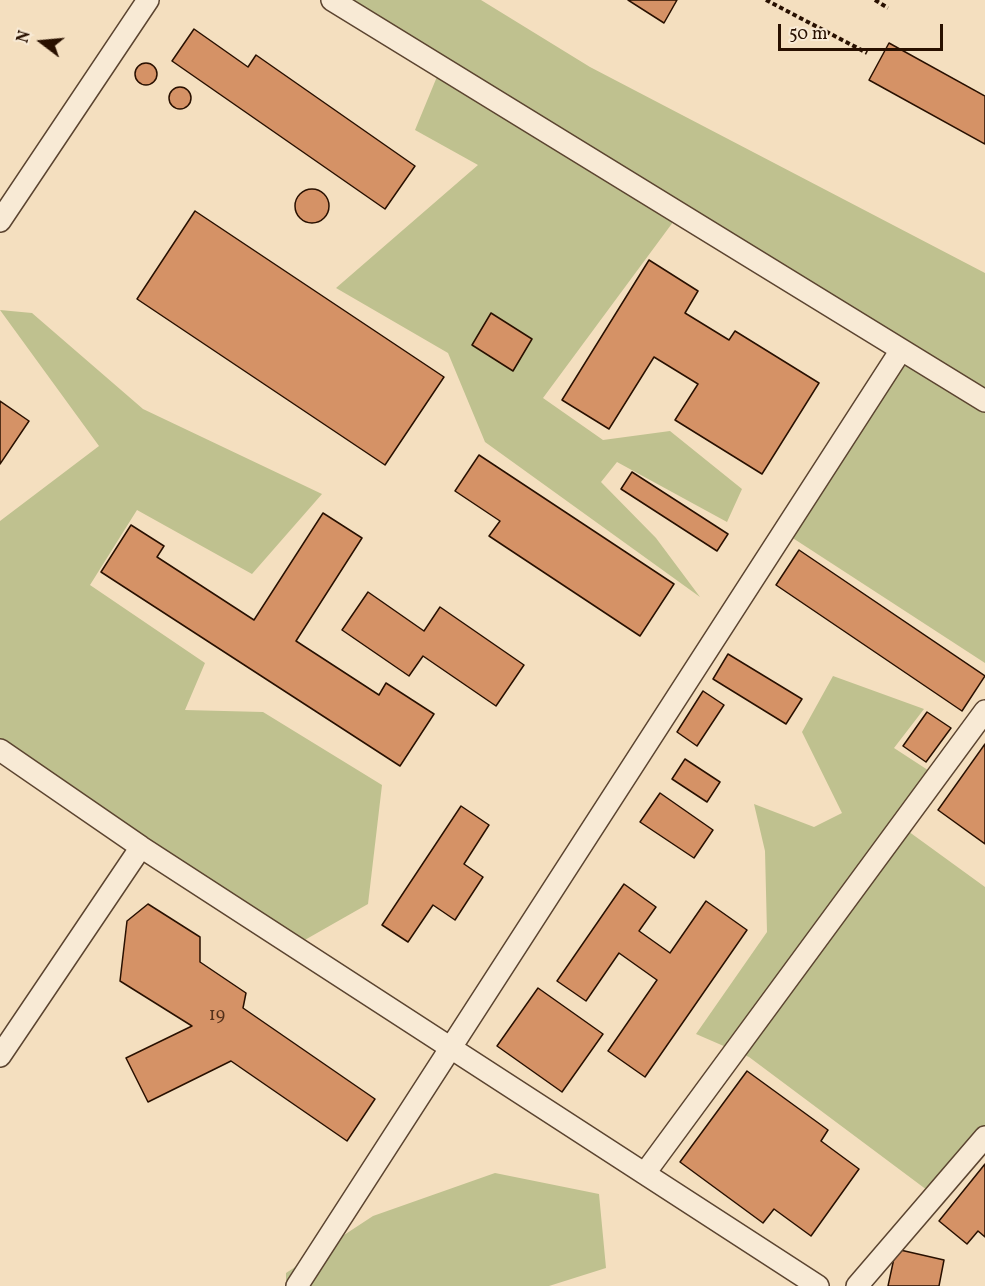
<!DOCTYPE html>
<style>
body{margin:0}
#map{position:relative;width:985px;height:1286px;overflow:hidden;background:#f4dfbf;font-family:Vollkorn,serif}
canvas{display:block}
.north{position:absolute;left:12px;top:12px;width:60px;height:60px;-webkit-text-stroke:4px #f8ead5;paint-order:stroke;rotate:286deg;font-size:16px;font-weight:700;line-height:24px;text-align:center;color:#281000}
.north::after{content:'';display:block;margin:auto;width:21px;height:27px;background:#281000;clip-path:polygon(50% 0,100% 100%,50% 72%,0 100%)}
.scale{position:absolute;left:778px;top:24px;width:165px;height:27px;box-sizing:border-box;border:3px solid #281000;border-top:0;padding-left:8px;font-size:18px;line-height:21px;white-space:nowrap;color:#281000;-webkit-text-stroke:4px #f8ead5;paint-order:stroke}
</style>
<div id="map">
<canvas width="985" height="1286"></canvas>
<div class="north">N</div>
<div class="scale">50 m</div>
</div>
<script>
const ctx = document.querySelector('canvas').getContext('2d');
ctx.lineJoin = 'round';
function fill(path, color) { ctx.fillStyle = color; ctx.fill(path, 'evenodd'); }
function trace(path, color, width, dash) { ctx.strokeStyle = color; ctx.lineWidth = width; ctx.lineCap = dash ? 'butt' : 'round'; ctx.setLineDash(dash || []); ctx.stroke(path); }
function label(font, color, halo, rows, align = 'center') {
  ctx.font = font + ' Vollkorn,serif'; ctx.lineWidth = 5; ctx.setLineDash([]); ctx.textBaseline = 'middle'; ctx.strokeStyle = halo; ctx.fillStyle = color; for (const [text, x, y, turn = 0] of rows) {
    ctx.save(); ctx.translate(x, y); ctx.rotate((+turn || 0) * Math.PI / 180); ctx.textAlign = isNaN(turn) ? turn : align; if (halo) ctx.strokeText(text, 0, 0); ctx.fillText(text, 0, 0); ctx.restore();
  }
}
fill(new Path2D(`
 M332,0h149l109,67 395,206v390l-200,-130 116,-183 -222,-136 -136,184 60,42 67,-9 72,58 -15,33 -110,-60 -16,20 55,56 44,59 -215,-155 -37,-89 -112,-65 142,-123 -63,-35 26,-63z
 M0,310l32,3 111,96 179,85 -70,80 -115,-64 -47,75 115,78 -20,47 78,2 119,73 -14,119 -65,37 -303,-191v-229l99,-75z
 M833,676l91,33 -30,39 43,28 -36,50 84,61v248l-50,61 -186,-139 -53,-23 71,-102 -2,-81 -11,-47 60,23 28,-14 -40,-81z
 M495,1173l104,21 7,74 -57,18h-263v-13l87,-57z`), '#bfc18f');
const building = new Path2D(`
 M628,0h49l-13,23z
 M194,29l54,38 8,-12 159,111 -30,43 -213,-148z
 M889,43l96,53v48l-116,-64z
 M135 74a11 11 0 1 1 22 0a11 11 0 1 1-22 0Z
 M169 98a11 11 0 1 1 22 0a11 11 0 1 1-22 0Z
 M295 206a17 17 0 1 1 34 0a17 17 0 1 1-34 0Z
 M195,211l249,166 -59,88 -248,-166z
 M649,260l49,31 -13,22 44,27 6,-9 84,52 -57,91 -87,-54 23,-36 -44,-27 -45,72 -47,-29z
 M491,313l41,26 -19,32 -41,-26z
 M0,401l29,20 -29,43z
 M479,455l195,129 -34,52 -151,-100 11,-15 -45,-30z
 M632,472l96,62 -11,17 -96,-62z
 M323,513l39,25 -66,103 83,54 7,-12 48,31 -34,52 -299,-194 30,-47 33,21 -7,11 97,63z
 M799,550l186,126 -23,35 -186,-126z
 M368,592l56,39 16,-24 84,58 -28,41 -73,-50 -14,20 -67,-46z
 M728,654l74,45 -16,25 -73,-45z
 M703,691l21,14 -27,41 -20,-14z
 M927,712l24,16 -25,34 -23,-16z
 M985,744v100l-47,-34z
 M685,759l35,23 -13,20 -35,-23z
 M660,793l53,37 -19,28 -54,-36z
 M461,806l28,19 -25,39 19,13 -28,43 -22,-15 -25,37 -26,-17z
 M624,884l32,23 -17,24 31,22 36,-52 41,29 -102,147 -37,-26 49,-71 -38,-27 -33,48 -29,-20z
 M148,904l52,33v25l46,31 -3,15 132,91 -28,42 -116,-80 -83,41 -22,-44 66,-32 -72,-45 7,-60z
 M538,988l65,46 -41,58 -65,-46z
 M747,1071l81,59 -7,11 38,28 -48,67 -37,-27 -11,14 -83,-61z
 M985,1164v73l-7,-6 -11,13 -28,-23z
 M896,1249l48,11 -5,26h-51z`);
fill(building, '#d59266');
trace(building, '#281000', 1.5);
const street = new Path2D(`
 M332,0l653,401
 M0,221l148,-221
 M0,750l141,97 677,439
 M0,1056l141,-209
 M645,1173l340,-462
 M297,1286l604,-936
 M857,1286l128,-149`);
trace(street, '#5b4430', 24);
trace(new Path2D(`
 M766,0l101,53
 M875,0l13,8`), '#281000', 4, [4.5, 3]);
trace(street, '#f8ead5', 21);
label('18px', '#53301a', null, [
 ["19",217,1017]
]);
</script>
